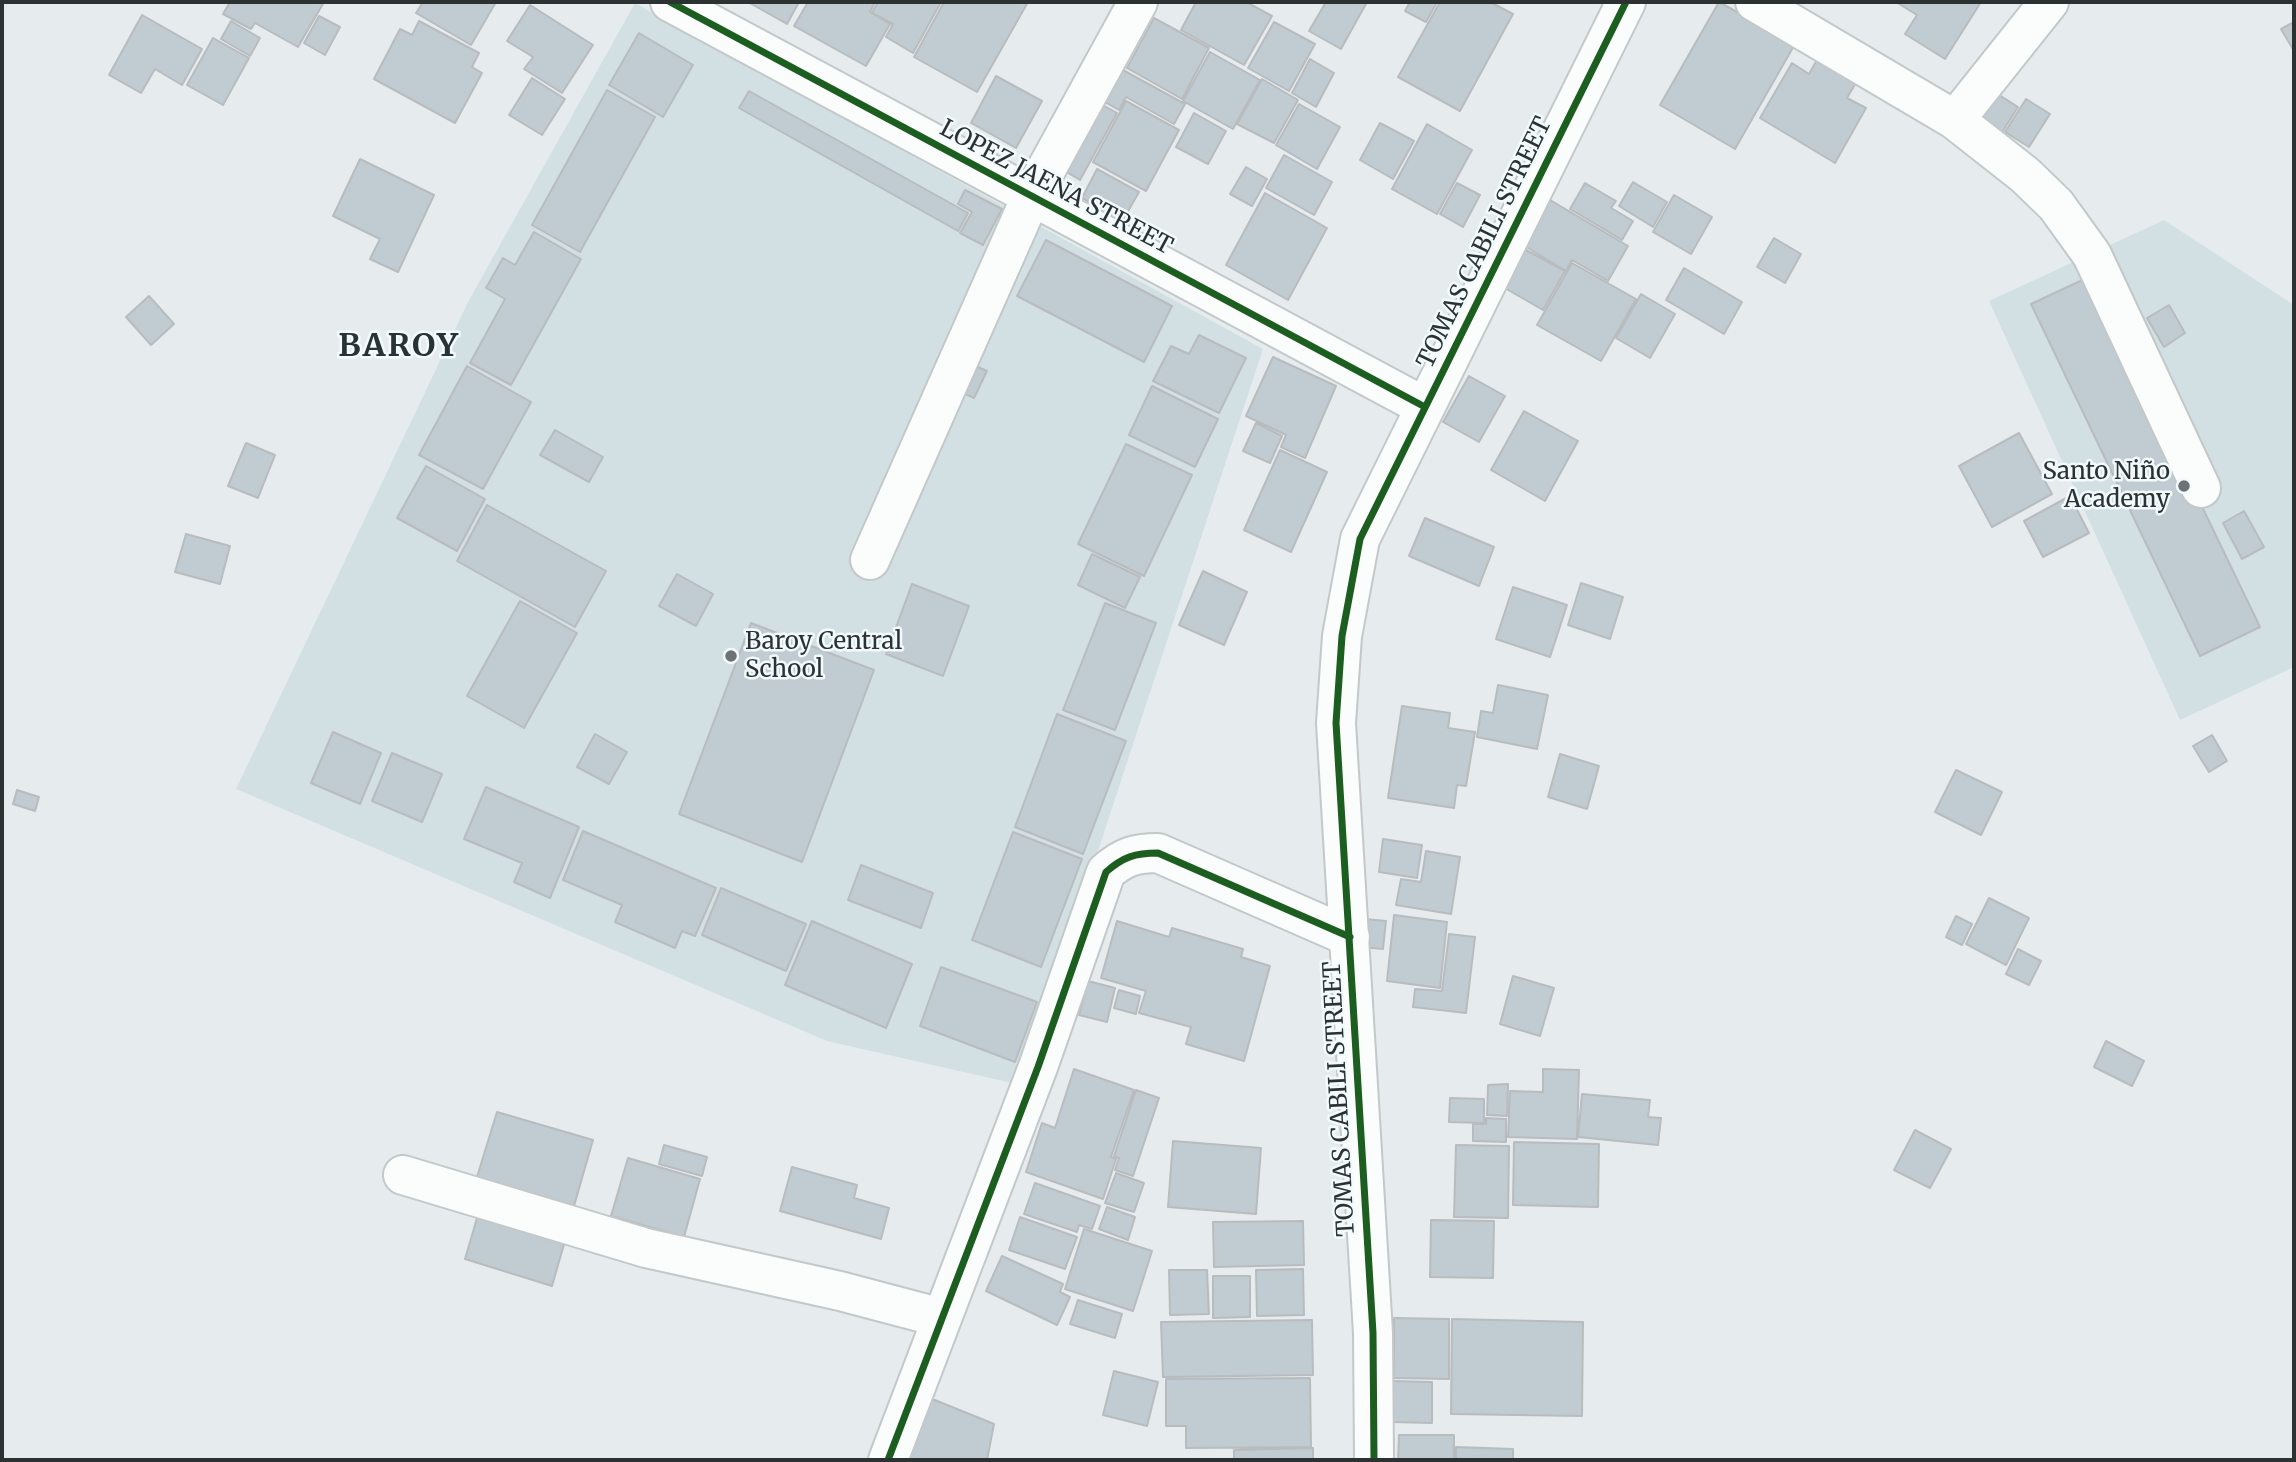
<!DOCTYPE html>
<meta charset="utf-8">
<style>
body{margin:0}
#map{position:relative;width:2296px;height:1462px;overflow:hidden;background:#e6ecee;font-family:Merriweather,serif}
canvas{display:block}
.frame{position:absolute;inset:0;border:4px solid #2c3132;pointer-events:none}
</style>
<div id="map">
<canvas width="2296" height="1462"></canvas>
<div class="frame"></div>
</div>
<script>
const ctx = document.querySelector('canvas').getContext('2d');
ctx.lineJoin = 'round';
function fill(path, color) { ctx.fillStyle = color; ctx.fill(path, 'evenodd'); }
function trace(path, color, width, dash) { ctx.strokeStyle = color; ctx.lineWidth = width; ctx.lineCap = dash ? 'butt' : 'round'; ctx.setLineDash(dash || []); ctx.stroke(path); }
function label(font, color, halo, rows, align = 'center') {
  ctx.font = font + ' Merriweather,serif'; ctx.lineWidth = 5; ctx.setLineDash([]); ctx.textBaseline = 'middle'; ctx.strokeStyle = halo; ctx.fillStyle = color; for (const [text, x, y, turn = 0] of rows) {
    ctx.save(); ctx.translate(x, y); ctx.rotate((+turn || 0) * Math.PI / 180); ctx.textAlign = isNaN(turn) ? turn : align; if (halo) ctx.strokeText(text, 0, 0); ctx.fillText(text, 0, 0); ctx.restore();
  }
}
fill(new Path2D(`
 M635,3l628,346 -242,736 -194,-44 -591,-252 232,-487z
 M2164,220l130,85v362l-114,53 -191,-419z`), '#d2e0e4');
const building = new Path2D(`
 M230,2h94l-26,45 -43,-24 -4,6 -28,-15z
 M423,2h73l-25,43 -55,-32z
 M748,2h51l-12,22z
 M808,2h67l-5,10 20,12 -24,42 -72,-40z
 M878,2h63l-28,51 -27,-16 7,-13 -21,-11z
 M944,2h84l-51,90 -63,-35z
 M1196,2h50l26,14 -28,49 -63,-35z
 M1326,2h41l-26,47 -32,-18z
 M1410,2h27l-11,20 -21,-11z
 M1440,2h50l23,12 -53,97 -62,-34z
 M1719,2l76,42 -60,105 -75,-44z
 M1896,2h85l-36,57 -40,-25 12,-19z
 M530,5l63,40 -31,48 -38,-24 9,-12 -26,-16z
 M142,15l60,34 -20,36 -27,-16 -14,24 -32,-18z
 M319,16l21,11 -15,28 -21,-12z
 M1154,18l55,30 -27,51 -55,-31z
 M231,21l29,17 -10,18 -29,-17z
 M419,21l60,32 -7,14 10,6 -27,50 -81,-44 26,-50 12,6z
 M1274,22l41,22 -26,47 -41,-23z
 M2294,22v29l-13,-22z
 M639,33l54,32 -30,52 -54,-32z
 M213,38l36,20 -26,47 -36,-20z
 M1822,51l39,23 -14,24 19,10 -31,55 -75,-45 32,-55 17,11z
 M1210,52l50,28 -27,49 -50,-28z
 M1310,59l24,14 -18,34 -24,-14z
 M1121,69l64,35 -11,20 -48,-27 -7,13 -16,-9z
 M996,76l46,25 -26,47 -45,-25z
 M532,78l33,21 -23,36 -33,-20z
 M1262,79l36,21 -24,43 -37,-19z
 M1990,89l28,18 -19,30 -28,-18z
 M607,90l48,27 -75,135 -48,-27z
 M749,91l219,122 -10,18 -219,-123z
 M2026,99l24,15 -21,33 -24,-15z
 M1126,101l53,29 -33,61 -53,-29z
 M1099,103l18,10 -37,67 -17,-10z
 M1299,104l41,23 -23,42 -41,-24z
 M1194,113l32,18 -18,33 -32,-17z
 M1380,123l34,18 -21,38 -33,-19z
 M1427,124l45,26 -35,64 -45,-25z
 M1284,155l48,27 -18,33 -48,-27z
 M360,159l74,36 -36,77 -28,-13 10,-20 -47,-23z
 M1246,167l21,12 -15,27 -22,-12z
 M1097,169l42,23 -16,28 -41,-22z
 M1633,182l34,20 -14,25 -34,-21z
 M1457,183l23,12 -17,32 -23,-13z
 M1585,183l31,18 -5,7 22,13 -11,19 -52,-31z
 M965,190l37,19 -19,36 -23,-12 12,-21 -14,-8z
 M1265,193l62,35 -39,72 -62,-35z
 M1674,195l38,22 -21,37 -38,-22z
 M1550,200l78,46 -20,35 -36,-21 -6,11 -43,-26z
 M534,232l47,27 -70,126 -41,-22 35,-64 -19,-11 17,-30 12,7z
 M1774,238l27,16 -16,29 -28,-16z
 M1046,240l126,66 -28,56 -127,-66z
 M1524,249l41,22 -22,39 -40,-23z
 M1572,263l64,36 -35,62 -64,-36z
 M1684,268l58,34 -18,32 -58,-34z
 M2091,276l169,351 -60,29 -169,-352z
 M1641,294l34,20 -25,44 -34,-20z
 M149,296l25,28 -23,21 -25,-28z
 M2169,305l16,28 -21,14 -17,-29z
 M1199,335l47,23 -27,55 -66,-32 18,-35 18,8z
 M1273,357l63,29 -31,72 -24,-11 5,-12 -40,-19z
 M967,362l20,9 -13,27 -19,-9z
 M467,366l64,36 -48,87 -64,-34z
 M1469,376l36,20 -26,46 -36,-20z
 M1152,386l66,33 -23,48 -66,-32z
 M1524,411l54,30 -33,60 -54,-31z
 M1256,423l26,13 -12,27 -27,-12z
 M555,430l48,27 -14,25 -49,-27z
 M2019,433l33,61 -60,33 -33,-61z
 M246,443l29,12 -17,43 -30,-12z
 M1126,444l66,31 -48,101 -66,-32z
 M1280,450l47,22 -36,80 -47,-22z
 M426,466l59,33 -28,52 -60,-33z
 M2070,496l19,37 -46,24 -19,-36z
 M487,505l119,66 -31,56 -118,-66z
 M2244,511l20,36 -22,12 -19,-36z
 M1425,518l69,29 -15,39 -70,-30z
 M186,534l44,12 -10,38 -45,-12z
 M1092,554l48,23 -15,31 -47,-23z
 M1203,571l44,21 -23,53 -45,-20z
 M677,574l36,20 -17,32 -37,-20z
 M1581,583l42,14 -13,42 -42,-14z
 M912,584l57,22 -26,70 -57,-22z
 M1513,587l54,18 -17,52 -54,-18z
 M520,601l57,32 -53,95 -57,-32z
 M1105,603l51,20 -41,107 -52,-20z
 M751,623l123,47 -72,192 -123,-48z
 M1498,685l50,10 -11,54 -60,-12 4,-26 12,2z
 M1402,706l48,7 -2,15 27,4 -9,54 -9,-1 -3,23 -66,-10z
 M1057,714l69,27 -43,113 -68,-27z
 M333,732l48,21 -21,51 -49,-21z
 M595,734l32,18 -18,32 -32,-17z
 M2212,735l15,26 -18,11 -16,-26z
 M392,753l50,21 -20,48 -50,-21z
 M1560,754l39,12 -12,43 -39,-12z
 M1956,770l46,22 -21,43 -46,-23z
 M486,787l93,40 -29,71 -36,-16 8,-19 -58,-24z
 M17,790l22,7 -4,14 -22,-7z
 M583,831l133,57 -21,48 -13,-5 -7,17 -60,-26 7,-17 -59,-25z
 M1013,832l69,27 -41,108 -69,-27z
 M1383,839l39,6 -5,33 -38,-6z
 M1426,851l34,6 -9,57 -55,-9 5,-26 20,3z
 M861,865l72,28 -12,35 -73,-28z
 M721,888l85,36 -20,47 -84,-36z
 M1989,898l40,20 -23,47 -40,-21z
 M1394,915l53,7 -7,66 -53,-7z
 M1956,916l16,8 -10,21 -16,-8z
 M1365,919l21,2 -3,28 -22,-2z
 M812,921l100,43 -26,64 -101,-43z
 M1117,921l52,16 3,-9 71,21 -2,8 29,9 -26,95 -58,-17 5,-17 -52,-14 7,-22 -45,-13z
 M1449,934l26,3 -9,76 -53,-6 2,-18 27,2z
 M2018,949l23,12 -12,24 -23,-11z
 M941,967l96,35 -22,60 -95,-36z
 M1513,976l41,12 -14,48 -40,-12z
 M1088,981l27,7 -8,34 -28,-7z
 M1119,990l21,6 -4,18 -22,-6z
 M2106,1041l38,20 -12,25 -38,-19z
 M1074,1069l60,21 -23,67 5,2 -13,40 -77,-27 16,-49 13,5z
 M1543,1069l36,1 -2,69 -69,-2 2,-46 33,1z
 M1508,1084l-1,32 -20,-1 1,-30z
 M1136,1090l23,8 -26,78 -18,-6 4,-12 -5,-2z
 M1582,1094l68,6 -2,17 13,1 -3,27 -80,-8z
 M1450,1098l34,1v24l-35,-1z
 M497,1112l96,28 -19,66 -97,-29z
 M1486,1118l20,1v23l-33,-1v-17h13z
 M1915,1130l36,19 -21,39 -36,-18z
 M1173,1141l88,7 -5,66 -88,-7z
 M1514,1142l85,2 -1,63 -85,-2z
 M664,1145l43,12 -5,19 -43,-12z
 M1456,1145l53,1 -1,72 -54,-1z
 M628,1158l72,21 -16,58 -73,-21z
 M792,1167l65,18 -3,13 35,10 -8,31 -101,-28z
 M1116,1173l28,10 -10,29 -29,-9z
 M1035,1183l65,23 -8,23 -13,-4 -2,7 -53,-18z
 M1107,1207l28,10 -7,23 -29,-11z
 M480,1208l87,26 -15,52 -87,-27z
 M1020,1217l57,20 -12,32 -56,-19z
 M1431,1220l63,1 -1,57 -63,-1z
 M1303,1221l1,44 -90,2 -1,-45z
 M1084,1229l68,22 -19,60 -68,-22z
 M1002,1256l61,28 -3,8 10,5 -13,28 -71,-34z
 M1303,1269l1,46 -47,1 -1,-46z
 M1169,1270h38l2,44 -39,1z
 M1213,1276h37v41l-37,1z
 M1078,1300l44,14 -7,24 -45,-14z
 M1394,1318l55,1v60l-55,-1z
 M1452,1319l131,3 -1,94 -131,-2z
 M1312,1320l1,55 -150,2 -2,-55z
 M1114,1371l44,11 -11,44 -44,-11z
 M1310,1378l1,69 -125,1v-22h-20v-47z
 M1392,1381l40,1v41l-40,-1z
 M920,1394l74,30 -7,36h-86z
 M1399,1435h55v25h-56z
 M1456,1447l57,2v11h-57z
 M1313,1448v12h-79v-10z`);
fill(building, '#c1cbd2');
trace(building, '#b8bcbe', 2);
const minor = new Path2D(`
 M670,2l755,405
 M1755,2l200,118 70,55 31,30 36,50 109,233
 M1955,120l94,-118
 M870,560l161,-363 107,-195
 M403,1175l243,73 194,43 102,27
 M888,1460l150,-393 68,-195c17,-15 29,-19 52,-19l192,84
 M1374,1460l-1,-127 -37,-610 6,-87 18,-97 266,-537`);
trace(minor, '#c3c8c9', 42);
trace(minor, '#fbfcfc', 38);
trace(new Path2D(`
 M670,2l755,405
 M888,1460l150,-393 68,-195c17,-15 29,-19 52,-19l192,84
 M1374,1460l-1,-127 -37,-610 6,-87 18,-97 266,-537`), '#1b5e20', 7);
for (const [x, y, r, color] of [
 [2184,486,7,"#6d7274"],
 [731,656,7,"#6d7274"]
]) { const dot = new Path2D(); dot.arc(x, y, r, 0, 2 * Math.PI); ctx.fillStyle = color; ctx.fill(dot); trace(dot, '#f1fbfe', 2.5); }
label('24px', '#2c3132', '#f1fbfe', [
 ["LOPEZ JAENA STREET",1056,188,28],
 ["TOMAS CABILI STREET",1485,243,-64],
 ["TOMAS CABILI STREET",1340,1099,-93]
]);
label('24px', '#2c3132', '#f1fbfe', [
 ["Santo Niño",2170,472],
 ["Academy",2170,500],
 ["Baroy Central",745,642,"left"],
 ["School",745,670,"left"]
], 'right');
ctx.letterSpacing = '2px';
label('bold 32px', '#293336', '#f1fbfe', [
 ["BAROY",399,347]
]);
ctx.letterSpacing = '0px';
</script>
